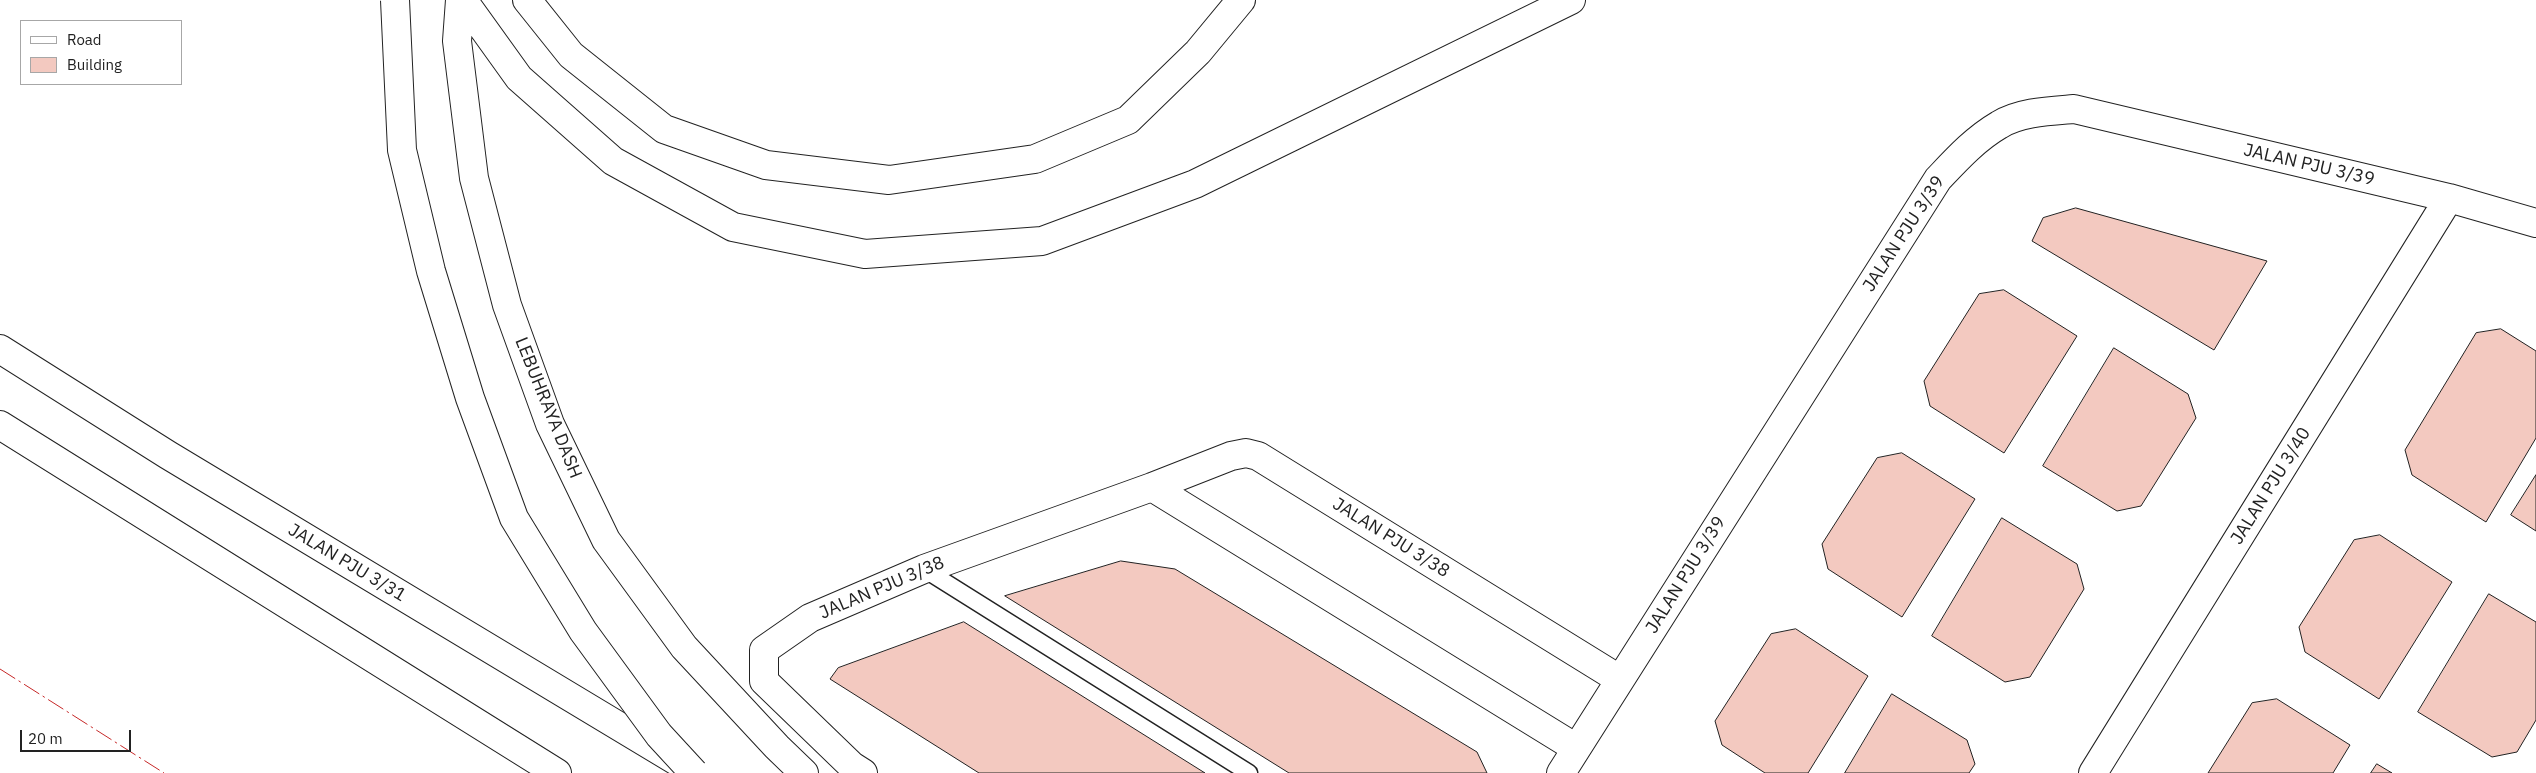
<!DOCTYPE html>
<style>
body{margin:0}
#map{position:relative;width:2536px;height:773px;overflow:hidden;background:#fff;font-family:"IBM Plex Sans",sans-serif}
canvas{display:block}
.legend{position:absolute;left:20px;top:20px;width:162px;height:65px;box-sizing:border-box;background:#fff;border:1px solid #a7a7a7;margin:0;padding:6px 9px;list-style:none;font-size:15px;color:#222}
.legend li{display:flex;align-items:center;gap:10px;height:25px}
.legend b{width:25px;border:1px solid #a7a7a7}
.scale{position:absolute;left:20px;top:730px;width:111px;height:22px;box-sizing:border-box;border:2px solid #222;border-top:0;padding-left:6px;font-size:15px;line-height:18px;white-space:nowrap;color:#222;-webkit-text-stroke:4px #fff;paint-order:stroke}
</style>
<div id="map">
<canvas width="2536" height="773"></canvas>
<ul class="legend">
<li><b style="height:6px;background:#fff"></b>Road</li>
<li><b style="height:14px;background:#f3c9c0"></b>Building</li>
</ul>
<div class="scale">20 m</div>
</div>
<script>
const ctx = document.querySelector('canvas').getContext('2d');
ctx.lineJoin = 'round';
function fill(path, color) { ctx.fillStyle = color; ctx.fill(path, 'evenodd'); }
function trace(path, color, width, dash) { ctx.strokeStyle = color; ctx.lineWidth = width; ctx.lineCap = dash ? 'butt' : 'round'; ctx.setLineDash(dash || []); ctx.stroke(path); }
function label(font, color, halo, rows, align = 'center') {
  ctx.font = font + ' "IBM Plex Sans",sans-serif'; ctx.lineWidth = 4; ctx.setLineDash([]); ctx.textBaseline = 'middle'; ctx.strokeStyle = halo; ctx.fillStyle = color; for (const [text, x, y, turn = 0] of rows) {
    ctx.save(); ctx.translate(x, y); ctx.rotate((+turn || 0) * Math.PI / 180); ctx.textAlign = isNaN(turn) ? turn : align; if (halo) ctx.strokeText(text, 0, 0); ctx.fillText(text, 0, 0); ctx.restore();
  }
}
const building = new Path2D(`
 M2076,208l191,53 -53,89 -182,-109 11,-23z
 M2004,290l73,46 -73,117 -74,-47 -6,-25 55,-87z
 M2501,329l35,22v87l-50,84 -74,-47 -7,-25 71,-117z
 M2114,348l74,46 8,24 -55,88 -24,5 -74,-45z
 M1902,453l73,46 -73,118 -74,-48 -6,-25 55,-86z
 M2536,475v56l-25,-16z
 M2002,518l75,46 7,25 -54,88 -25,5 -73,-46z
 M2380,535l72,47 -73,117 -74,-47 -6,-25 55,-87z
 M1121,561l54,8 302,183 10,21h-198l-284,-177z
 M2489,594l47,28v98l-19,32 -25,5 -74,-45z
 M964,622l241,151h-226l-149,-94 8,-11z
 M1796,629l72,47 -60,97h-43l-43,-28 -7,-24 56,-87z
 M1892,694l75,46 8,24 -6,9h-124z
 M2277,699l73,46 -17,28h-125l44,-70z
 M2377,764l15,9h-21z`);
fill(building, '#f3c9c0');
trace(building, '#222', 1);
const lane = new Path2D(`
 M924,569l325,204`);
const street = new Path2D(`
 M1152,487l424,261
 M863,773l-11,-7 -88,-85v-31l46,-32 114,-49 228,-82 79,-31 15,-3 12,3 361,223
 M1561,773l377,-594c18,-19 37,-40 61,-54 21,-13 51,-14 75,-16l375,89 87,25
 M2093,773l356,-575`);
const secondary = new Path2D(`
 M0,349l168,106 512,308
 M0,425l557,348`);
const highway = new Path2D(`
 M460,0l-3,41 17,137 33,127 43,119 56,116 78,107 93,100 27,26
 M463,0l56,78 94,83 120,66 132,27 177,-13 153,-57 376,-184
 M527,0l44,55 93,74 102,36 123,15 146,-21 93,-39 70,-68 43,-52`);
trace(lane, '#222', 19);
trace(street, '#222', 30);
trace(secondary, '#222', 30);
trace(highway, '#222', 30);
trace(lane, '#fff', 16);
trace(street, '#fff', 28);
trace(secondary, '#fff', 28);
trace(highway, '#fff', 28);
const highwayBridge = new Path2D(`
 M395,0l7,150 29,121 39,127 44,120 69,113 76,104 35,38`);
trace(highwayBridge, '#222', 30, []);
trace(highwayBridge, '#fff', 28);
trace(new Path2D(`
 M0,669l164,104`), '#c62828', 1, [18, 4, 2.5, 4]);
label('18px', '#222', '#fff', [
 ["JALAN PJU 3/39",2309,165,13],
 ["JALAN PJU 3/39",1904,234,-57],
 ["LEBUHRAYA DASH",548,408,68],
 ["JALAN PJU 3/40",2271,486,-58],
 ["JALAN PJU 3/38",1391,538,32],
 ["JALAN PJU 3/31",347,563,31],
 ["JALAN PJU 3/39",1686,575,-58],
 ["JALAN PJU 3/38",882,588,-23]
]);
</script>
